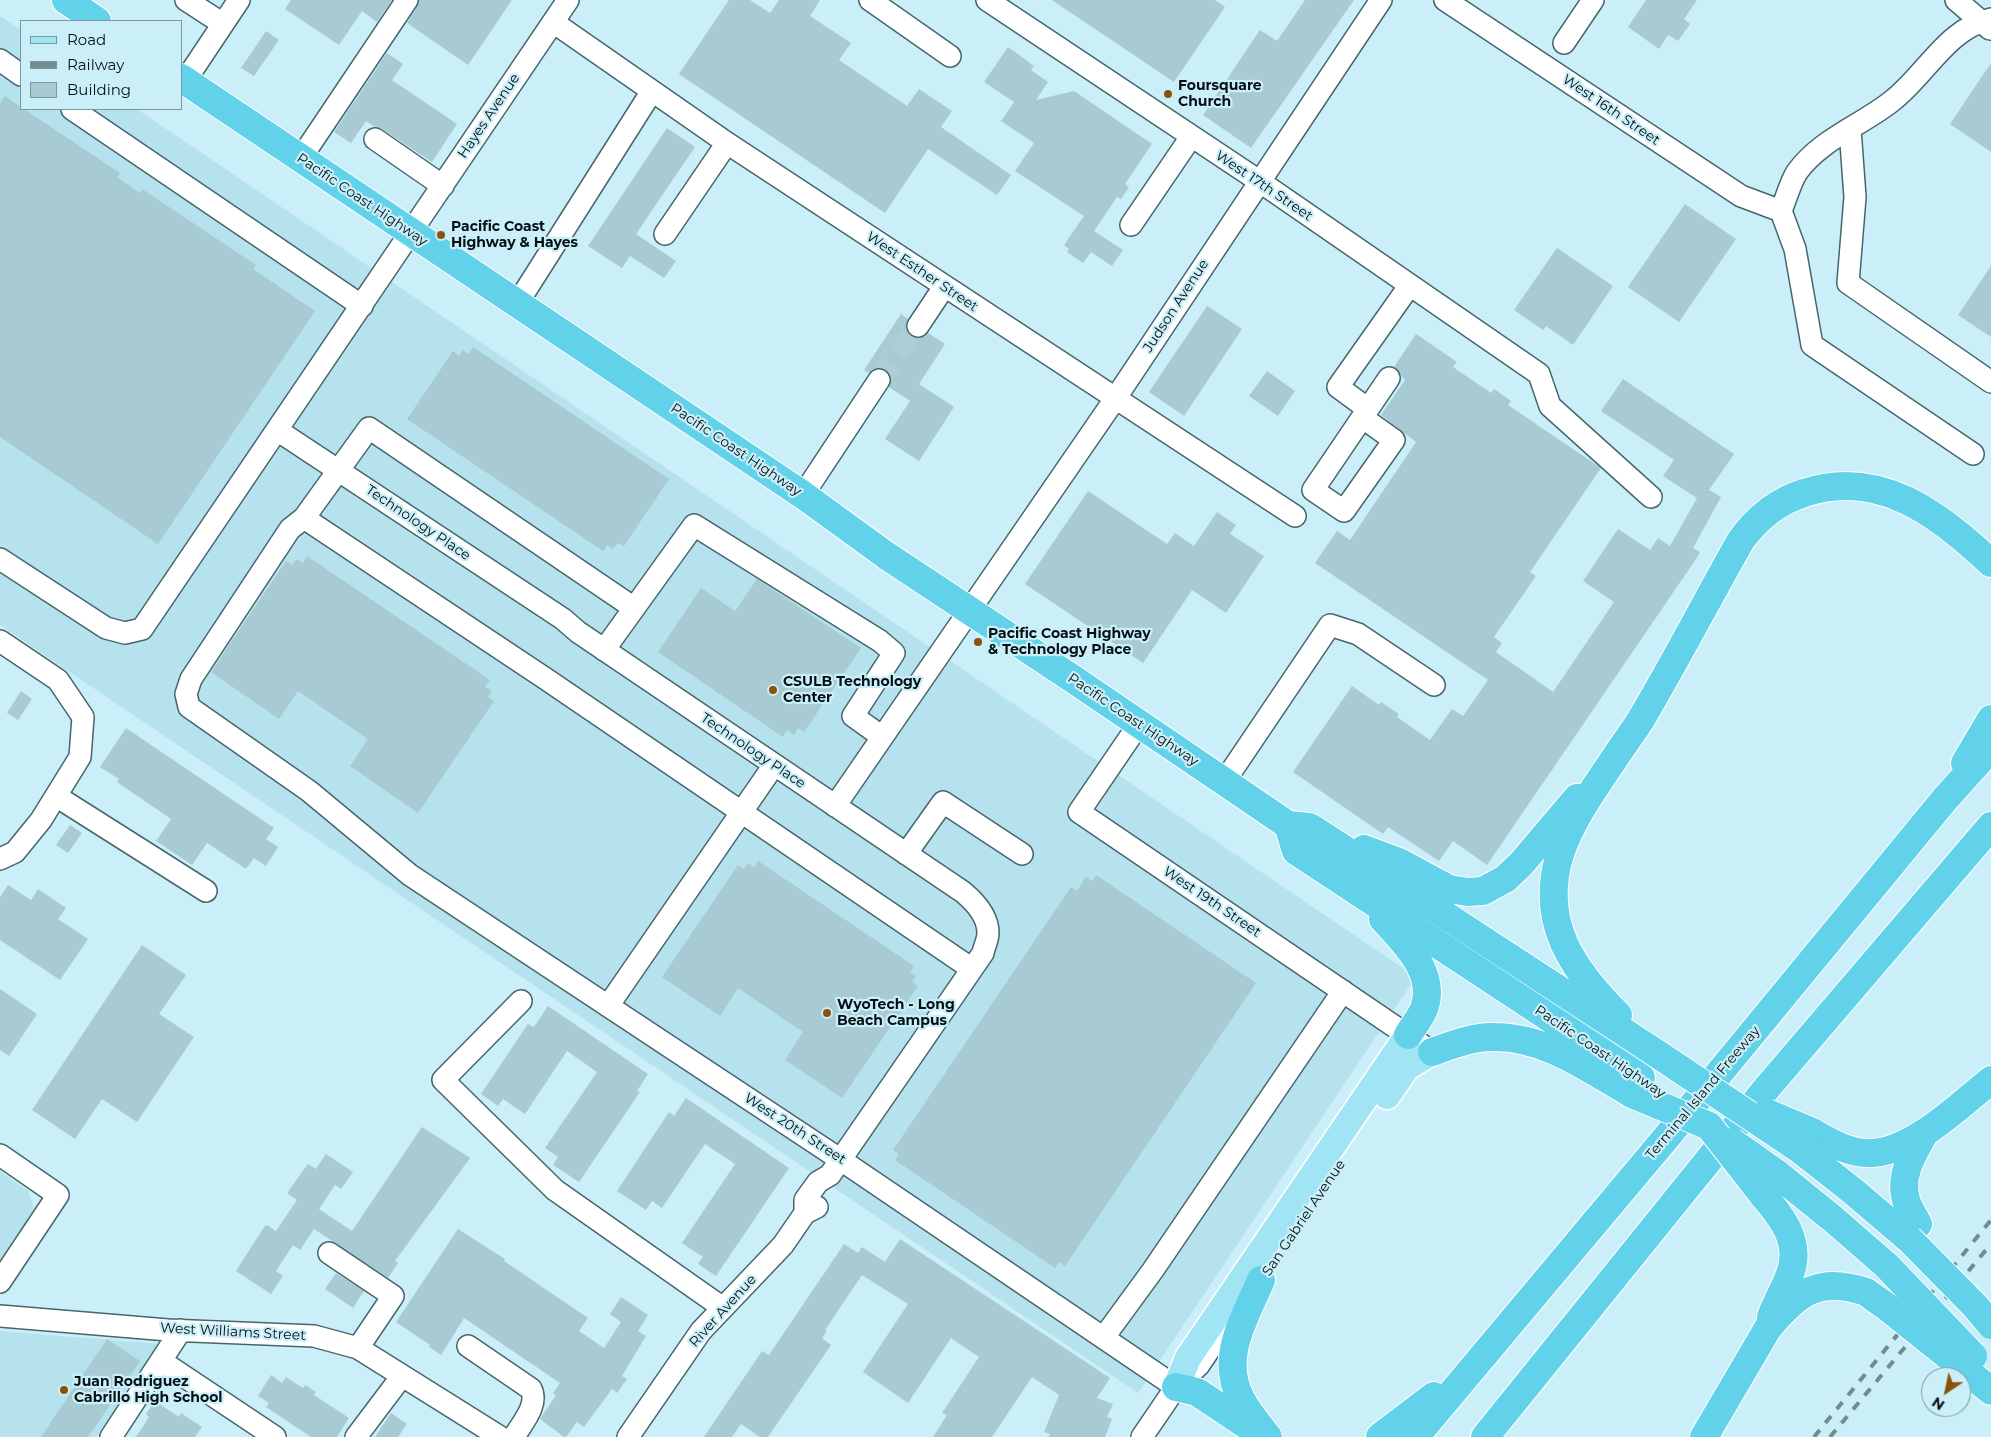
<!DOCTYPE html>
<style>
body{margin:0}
#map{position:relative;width:1991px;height:1437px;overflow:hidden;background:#cbeff8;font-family:Montserrat,sans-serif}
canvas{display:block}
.legend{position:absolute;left:20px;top:20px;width:162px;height:90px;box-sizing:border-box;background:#cbeff8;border:1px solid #7b969c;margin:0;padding:6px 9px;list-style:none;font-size:15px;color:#041013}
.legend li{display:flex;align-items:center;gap:10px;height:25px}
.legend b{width:25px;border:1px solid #7b969c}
.north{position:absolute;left:1921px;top:1367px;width:50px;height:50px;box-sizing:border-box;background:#cbeff8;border:1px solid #7b969c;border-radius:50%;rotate:214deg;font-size:14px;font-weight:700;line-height:20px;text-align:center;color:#041013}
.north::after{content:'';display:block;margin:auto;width:18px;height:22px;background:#8b5309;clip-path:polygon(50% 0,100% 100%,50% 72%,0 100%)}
</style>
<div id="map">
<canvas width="1991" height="1437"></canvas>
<ul class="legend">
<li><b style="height:6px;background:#a1e4f3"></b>Road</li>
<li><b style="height:6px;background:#718b91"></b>Railway</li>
<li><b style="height:14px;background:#a7cad3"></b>Building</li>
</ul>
<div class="north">N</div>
</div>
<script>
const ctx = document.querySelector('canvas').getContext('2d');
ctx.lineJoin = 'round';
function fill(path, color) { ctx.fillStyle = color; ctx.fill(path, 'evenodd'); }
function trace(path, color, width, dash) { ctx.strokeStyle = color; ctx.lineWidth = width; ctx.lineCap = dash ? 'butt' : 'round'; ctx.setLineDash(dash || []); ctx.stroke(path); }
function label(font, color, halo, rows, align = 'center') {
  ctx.font = font + ' Montserrat,sans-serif'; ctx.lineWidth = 4.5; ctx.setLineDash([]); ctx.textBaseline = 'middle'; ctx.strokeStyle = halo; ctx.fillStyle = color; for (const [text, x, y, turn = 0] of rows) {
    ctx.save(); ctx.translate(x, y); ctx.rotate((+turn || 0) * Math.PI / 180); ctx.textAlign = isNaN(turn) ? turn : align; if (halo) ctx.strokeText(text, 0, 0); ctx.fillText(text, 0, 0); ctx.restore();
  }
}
fill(new Path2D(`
 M0,16l21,14v79h116l1279,868 -278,416 -1138,-768z
 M0,1171l28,20 7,21 -35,50z
 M0,1331l161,13 -65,93h-96z`), '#b5e2ed');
fill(new Path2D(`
 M291,0h101l-15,22 -15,-11 -23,34 -54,-36z
 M419,0h93l-44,65 -61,-42 10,-16z
 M729,0h21l20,13 9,-13h41l-10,16 41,27 -12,17 68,46 12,-17 33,22 -11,16 70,48 -14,20 -69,-46 -43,64 -206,-139z
 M1052,0h163l10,7 -51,75z
 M1305,0h49l-103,148 -48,-33 57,-85 17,11z
 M1646,0h51l-13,19 6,5 -12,17 -10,-6 -9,14 -31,-22z
 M266,31l13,9 -25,36 -13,-8z
 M1008,47l26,19 -3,4 17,12 -12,18 38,-9 78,53 -27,40 4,3 -8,12 -4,-2 -23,34 29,19 -11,16 -21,-14 -8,11 -16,-11 2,-3 -5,-4 20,-29 -69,-45 19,-28 -33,-22 13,-19 -30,-20z
 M387,53l16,11 -11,16 65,44 -25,38 -50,-33 -7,-2 -9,-6 -15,22 -17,-11z
 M1991,63v89l-41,-28z
 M5,96l16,11v2h3l96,64 -3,4 23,16 2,-4 114,76 -3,4 62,42 -157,233 -158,-107v-334z
 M667,128l28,19 -59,87 40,27 -12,17 -34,-22 -8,12 -34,-22z
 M1685,204l51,35 -57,83 -51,-35z
 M1557,248l56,38 -40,59 -27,-19 -3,4 -29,-20z
 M1991,266v71l-33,-22z
 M1207,306l35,23 -58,87 -35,-24z
 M901,314l7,5 -2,7 1,6 4,4 7,2 6,-1 4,-4 17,11 -26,40 35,23 -35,54 -34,-22 25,-38 -21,-14 2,-7 -1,-6 -4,-4 -7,-2 -6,1 -4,4 -5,-3z
 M1416,334l41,28 -4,5 38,26 3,-4 17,12 -3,4 93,63 -71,104 6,4 -42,61 8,6 -6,9 57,40 61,-90 -31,-21 35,-52 32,21 8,-12 12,8 27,-48 -34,-22 11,-16 -73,-49 22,-32 111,75 -25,36 12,7 -28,51 7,4 -4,7 -209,306 -34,-24 -14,20 -51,-34 -5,7 -90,-62 59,-86 27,19 2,-3 18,12 -2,3 33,23 22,-31 11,7 25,-36 -173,-117 22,-32 13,9 66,-98 -35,-27 24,-35 -11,-13z
 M473,347l196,132 -45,67 -6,-3 -5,6 -6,-4 -4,6 -196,-132 46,-68 6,5 4,-6 6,4z
 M1267,371l28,20 -17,25 -29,-20z
 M1088,491l79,53 8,-11 19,13 23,-34 19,13 -6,9 34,22 -38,57 -34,-23 -49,73 -118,-79z
 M307,556l183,124 -5,7 7,4 -4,6 6,4 -76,112 -68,-47 18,-27 -70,-48 -19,28 -68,-47 75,-111 6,4 5,-6 6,4z
 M757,579l104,69 -57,84 -6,-4 -4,7 -7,-5 -4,7 -125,-85 43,-64 34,23z
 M21,691l11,8 -14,21 -11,-7z
 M126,728l148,100 -8,11 12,8 -12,19 -12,-8 -8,11 -39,-26 -15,22 -36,-24 15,-22 -54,-37 2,-3 -19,-12z
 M70,825l12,8 -14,20 -12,-8z
 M758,861l156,105 -4,6 6,4 -4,6 6,4 -76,112 -57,-38 18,-28 -65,-44 -18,28 -58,-39 76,-112 6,4 4,-6 6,5z
 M1096,875l160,108 -191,283 -6,-4 -4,6 -160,-108 4,-6 -6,-4 178,-263 6,4 9,-15 6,5z
 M8,885l23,15 7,-11 28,19 -8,11 30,20 -28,41 -60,-40v-43z
 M142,945l44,30 -27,39 35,23 -57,85 -35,-23 -27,40 -43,-29z
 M0,989l37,25 -28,42 -9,-6z
 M548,1006l100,68 -11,17 3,1 -61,90 -26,-17 5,-8 -13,-9 52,-76 -30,-21 -42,63 -22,-15 -5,7 -17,-12 47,-70 6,3z
 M686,1098l103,70 -73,108 -18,-12 5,-7 -21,-14 53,-79 -30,-20 -43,64 -10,-7 -6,9 -29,-19 52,-79 5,4z
 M422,1127l48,31 -75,103 3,2 -10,15 -74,-49 -14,21 -7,-5 -17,26 7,5 -12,18 -35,-23 28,-44 3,-2 9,6 21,-31 -9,-6 1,-4 19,-26 8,5 10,-15 27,18 -12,17 -6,-4 -16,24 33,22z
 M458,1229l47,30 -1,2 84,57 -9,13 25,17 17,-26 -11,-8 11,-17 27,18 -10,16 8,5 -24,40 5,3 -10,14 -5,-4 -28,38 -7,-5 -11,15h-2l-24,-18 16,-24 -3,-2 7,-10 -96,-65 -23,37 -12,-8 1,-2 -34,-23z
 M900,1239l210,139 -13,20 16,6 -6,13 5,2 -7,18h-57l2,-3 -6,-2 15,-37 -27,-18 -40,60h-59l14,-22 -5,-2 37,-56 -28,-19 -43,65 -45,-31 45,-68 -46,-29 -37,55 2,1 -5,7 9,7 -63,92h-8l-19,-13 -9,13h-28l58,-86 7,4 75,-111 14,9 4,-6 23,15z
 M336,1273l28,18 -11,17 -28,-19z
 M107,1339l33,22 -52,76h-47z
 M271,1375l11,8 4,-6 17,11 2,-3 11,7 -2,3 35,23 -12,19h-26l-45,-30 3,-4 -11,-7z
 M155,1401l24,16 2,-4 21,14 -7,10h-59l13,-20 -3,-3z
 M391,1413l16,11 -9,13h-23z`), '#a7cad3');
trace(new Path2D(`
 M879,380l39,-54`), '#adced6', 21, [21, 11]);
const minor = new Path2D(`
 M186,0l37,24
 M870,0l80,56
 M987,0l272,181 280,193 11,32 101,91
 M1445,0l296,196 40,15
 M1956,0l34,29
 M553,22l174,121 568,373
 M1564,43l29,-43
 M0,60l21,15
 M185,81l54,-81
 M72,109l290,197
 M1850,129l5,68 -7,86 143,99
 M375,139l68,47
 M301,158l106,-158
 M1131,225l60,-88
 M665,234l62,-91
 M517,304l135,-213
 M918,326l26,-39
 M1368,409l21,-31
 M1363,418l31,22 -50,71 -31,-21 55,-81 -30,-22 72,-102
 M277,430l286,189 15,13 385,260c12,10 25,24 25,41 0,7 -4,14 -5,20l-153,222 -12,7 -13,18v13
 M1973,454l-161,-109 -17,-96 -14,-38c5,-12 9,-28 16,-39 24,-33 65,-47 95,-71 34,-26 55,-73 99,-82
 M803,495l76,-115
 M304,518l242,161 426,290
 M0,559l106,69 19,5 17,-4 426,-629
 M634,608l-265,-180 -65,90 -14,11 -99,150 -5,15 3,13 120,84 101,84 431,285 335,227
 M0,641l58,39 25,37 -3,40 -39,63 -26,32 -15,7
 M604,650l90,-125 186,116 14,12 -41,63 28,20
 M1139,724l-60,88 353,240
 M1224,782l106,-157 28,9 76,51
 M56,796l150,95
 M835,806l280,-407 266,-399
 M906,854l37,-52 79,52
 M521,1001l-78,79 112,110 168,118
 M608,1006l166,-241
 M0,1155l58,40 -58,87
 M329,1253l64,43 -35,52
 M0,1316l168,14 146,6 44,12 142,89
 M1104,1337l49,-67 190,-279
 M468,1346l63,43c8,16 -9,34 -17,48
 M161,1361l114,76
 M111,1437l70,-107
 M356,1437l46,-61
 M628,1437l73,-106 82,-86 22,-32 12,-6
 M1142,1437l34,-50 23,-22 27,-40`);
const major = new Path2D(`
 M1387,1096l20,-29 25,-15
 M1176,1387l12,-29 220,-323`);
const highway = new Path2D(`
 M66,0l31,21
 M181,78l622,417 84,61 189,125 212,144 21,2 7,4 343,224
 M1965,763l26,-44
 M1288,825l8,26 345,227
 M1364,849l35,13 50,27 19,3 15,-1 22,-12 16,-15 56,-66
 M1383,919c22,24 54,54 41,90 -4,9 -11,18 -16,26
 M1618,1015c-46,-46 -79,-93 -58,-161 11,-33 33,-64 52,-92 9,-14 19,-27 28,-41 35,-59 67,-121 101,-181 17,-23 37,-39 63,-47 75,-25 135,21 187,70
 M1432,1052c20,-7 42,-16 63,-15 51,0 94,32 137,57
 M1812,1132c16,9 34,20 54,21 42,3 93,-47 125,-73
 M1798,1148l56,44 55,47
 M1776,1173l57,46 54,47
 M1762,1194c20,23 40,48 28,80 -5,15 -14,28 -19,43
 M1918,1224c-4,-8 -10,-16 -12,-24 -7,-25 7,-46 18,-66
 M1261,1280c-16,38 -42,77 -20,119 7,14 18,26 27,38
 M1962,1367l29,24
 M1176,1387l21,5 60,40
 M1380,1437l54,-41
 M1415,1437l250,-298 280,-340 46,-51
 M1485,1437l281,-348 225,-263
 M1704,1437l64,-109c30,-36 51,-52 98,-36`);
trace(minor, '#46666e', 24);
trace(major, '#fff', 29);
trace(highway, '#fff', 30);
trace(minor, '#fff', 21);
trace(major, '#a1e4f3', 26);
trace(highway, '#62d2eb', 28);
trace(new Path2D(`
 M1814,1437l177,-217
 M1830,1437l161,-193`), '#718b91', 4, [9, 9]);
const highwayBridge = new Path2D(`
 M1659,1055l139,93
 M1632,1094l77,32 53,68
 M1767,1113l45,19
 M1732,1142l44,31
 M1909,1239l67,68 15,18
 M1887,1266l86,90
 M1866,1292l21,15 75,60`);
trace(highwayBridge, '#fff', 30, []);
trace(highwayBridge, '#62d2eb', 28);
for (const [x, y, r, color] of [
 [1168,94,5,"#8b5309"],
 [441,235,5,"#8b5309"],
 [978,642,5,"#8b5309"],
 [773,690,5,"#8b5309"],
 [827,1013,5,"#8b5309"],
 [64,1390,5,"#8b5309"]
]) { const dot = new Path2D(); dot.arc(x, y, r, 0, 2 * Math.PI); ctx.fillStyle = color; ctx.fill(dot); trace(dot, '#cbeff8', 2); }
label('bold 14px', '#041013', '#cbeff8', [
 ["Foursquare",1178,86],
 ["Church",1178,102],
 ["Pacific Coast",451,227],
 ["Highway & Hayes",451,243],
 ["Pacific Coast Highway",988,634],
 ["& Technology Place",988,650],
 ["CSULB Technology",783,682],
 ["Center",783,698],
 ["WyoTech - Long",837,1005],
 ["Beach Campus",837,1021],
 ["Juan Rodriguez",74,1382],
 ["Cabrillo High School",74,1398]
], 'left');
label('14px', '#041013', '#cbeff8', [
 ["West 16th Street",1611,110,34],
 ["Hayes Avenue",489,116,-56],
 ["West 17th Street",1264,186,34],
 ["Pacific Coast Highway",362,200,34],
 ["West Esther Street",922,272,34],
 ["Judson Avenue",1176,306,-57],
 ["Pacific Coast Highway",736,450,34],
 ["Technology Place",418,523,34],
 ["Pacific Coast Highway",1133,720,34],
 ["Technology Place",753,751,34],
 ["West 19th Street",1212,902,34],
 ["Pacific Coast Highway",1600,1052,34],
 ["Terminal Island Freeway",1703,1093,-50],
 ["West 20th Street",795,1129,33],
 ["San Gabriel Avenue",1304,1218,-56],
 ["River Avenue",723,1311,-48],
 ["West Williams Street",233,1332,3]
]);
</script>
